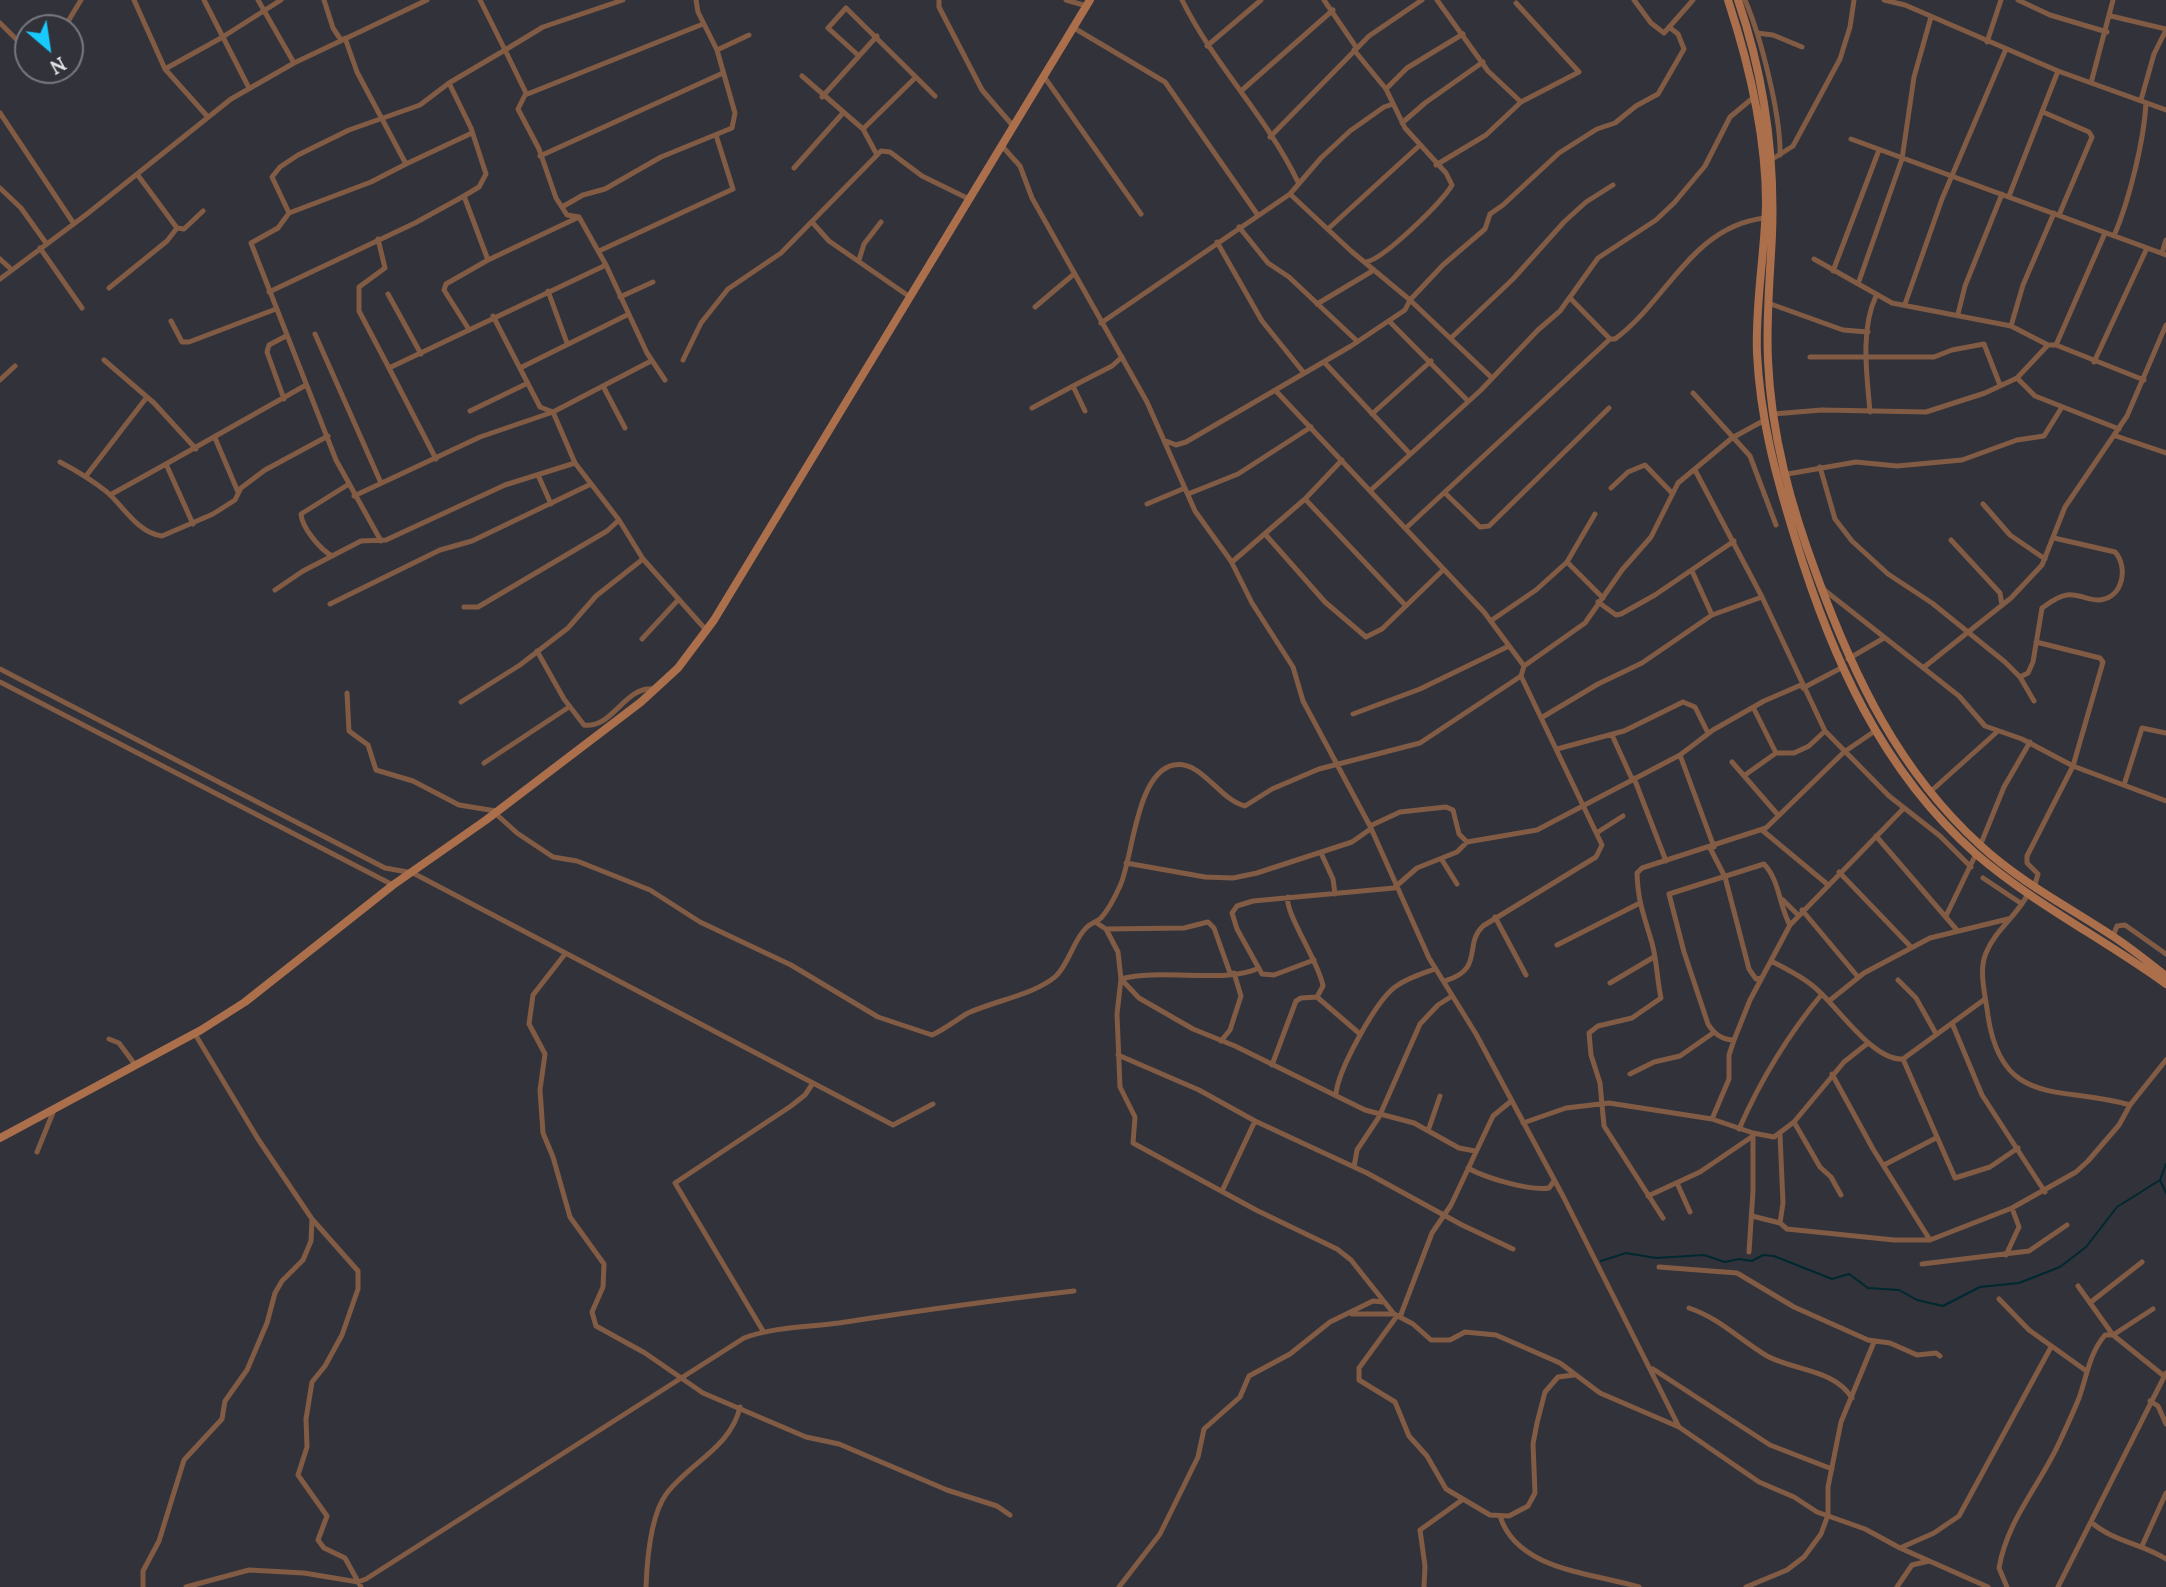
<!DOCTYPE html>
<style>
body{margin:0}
#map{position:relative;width:2166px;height:1587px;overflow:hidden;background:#32323a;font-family:Lora,serif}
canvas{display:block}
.north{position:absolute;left:14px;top:14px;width:70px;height:70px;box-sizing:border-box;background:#32323a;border:2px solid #78787f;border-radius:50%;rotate:151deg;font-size:19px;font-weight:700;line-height:28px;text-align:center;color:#e2e2e7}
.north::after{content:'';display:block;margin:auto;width:24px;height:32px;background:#18cafc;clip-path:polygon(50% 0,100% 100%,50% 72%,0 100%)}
</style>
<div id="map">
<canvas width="2166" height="1587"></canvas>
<div class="north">N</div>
</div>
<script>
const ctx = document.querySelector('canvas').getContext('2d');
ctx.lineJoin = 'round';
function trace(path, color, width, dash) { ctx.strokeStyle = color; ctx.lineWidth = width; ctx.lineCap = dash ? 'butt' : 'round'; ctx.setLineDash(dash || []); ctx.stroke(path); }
trace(new Path2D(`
 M2166,1164l-6,16 6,13
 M1601,1261l25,-8 30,5 48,-3 21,7 14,-3 13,2 11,-6 11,1 58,23 17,-5 19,14 31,2 18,10 26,6 37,-19 39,-4 41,-16 26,-20 31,-40 43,-27`), '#00282f', 2);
trace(new Path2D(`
 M134,0l31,69 42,47
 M204,0l45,88
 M258,0l36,63
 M324,0l9,28 8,12
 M696,0l2,12 19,38 32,-15
 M939,0v7l43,83 32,37
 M1066,0l21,6
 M1182,0c32,65 85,117 116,182
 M1324,0l32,47
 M1437,0l51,71 33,31
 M1634,0l17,23 13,10 29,-33
 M1745,0c16,37 36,116 35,155
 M1884,0l21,5 153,66 108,39
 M2018,0l32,15 57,17
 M2111,16l55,13
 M0,23l28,28
 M64,28l17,-28
 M1074,28l91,54 92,132
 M1757,33l16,2 29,12
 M1987,42l14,-42
 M1207,46l54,-46
 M1354,50l32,39 19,39 41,45 6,12c-10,17 -68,74 -86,77
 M859,56l-31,-28 18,-20 89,88
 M165,69l56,-31 60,-38
 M802,76l61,53 14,26
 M1045,78l96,136
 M2091,83l22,-83
 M1386,89l21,-21 56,-34
 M1241,91l92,-81
 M525,95l178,-71
 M822,97l55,-61
 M2141,100l13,-46 12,-24
 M2043,112l46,20 3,5 -33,78
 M0,113l74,111
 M1402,123l23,-20 58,-41
 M863,129l53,-52
 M1270,137l99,-101 53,-36
 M1851,139l315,116
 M1002,146l18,20 12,32 115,204 48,109 36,50 21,42 41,64 10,34 67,125 59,132 47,76 88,164 115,229
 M540,156l183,-83
 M1771,160l22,-14 47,-87 10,-32 4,-27
 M406,164l66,-31
 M1436,165l50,-30 35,-33 58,-30 -63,-69
 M794,168l49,-55
 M137,174l40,54 7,1 19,-18
 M0,188l21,20 25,35
 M1290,194l61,57 59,49 82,78
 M464,196l15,-9 7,-13 -15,-46 -22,-45 56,-33 -25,-50
 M2009,196l49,-125
 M562,207l21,-12 22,-6 56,-32 71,-29 3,-15 -18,-63
 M289,213l82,-31 35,-18 -49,-92 -12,-34
 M579,217l-12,-2 -11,-17 -17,-49 -21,-40 8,-16 -21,-43 38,-23 80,-27
 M579,217l27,48 41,88 18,27
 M812,222l17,19 81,56
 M1239,227l29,36 21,14 68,64
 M1329,228l91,-83
 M2114,236c15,-35 30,-95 32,-133
 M378,239l7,29 -26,19v24l30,57 217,-103
 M1217,242l45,79 42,52
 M40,248l42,60
 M599,251l134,-62 -17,-54
 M2162,253l4,-13
 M0,259l11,10
 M1814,259l78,44 119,23 37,19h8l88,35
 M859,260l5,-16 17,-22
 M1833,271l46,-121
 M0,279l87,-65 144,-115 63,-36 133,-63
 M1858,284l44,-125 12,-82 17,-60
 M109,288l58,-47 10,-13
 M548,291l19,52
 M269,292l146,-69 49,-27 24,64
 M388,294l33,60
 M620,297l33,-15
 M1571,299l39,40h5c52,-38 77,-113 150,-121
 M1768,303l75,27 25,2
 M1317,304l57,-34
 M1905,304l37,-105 64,-150
 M1035,307l39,-33
 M1958,314l7,-28 37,-92
 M493,316l47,91 13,5 22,51
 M171,321l11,21h7l87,-33
 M1389,321l79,80
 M1101,323l189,-129 31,-36 29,-27 34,-24 9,-3
 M2011,326l12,-41 31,-72
 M468,328l-24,-38 2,-6 42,-24 91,-43
 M315,334l66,149
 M1451,338l62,-59 51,-57 22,-20 27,-17
 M2056,345l49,-112
 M1810,357h124l18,-7 32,-6 16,41
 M104,360l50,43 42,46
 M683,360l18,-37 27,-34 53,-36 100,-102 9,1 32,24 47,23
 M1324,362l86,92
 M2094,362l53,-114
 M389,368l47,91
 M520,368l109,-54
 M2017,378l18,18 84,33
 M0,380l15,-14
 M603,386l22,42
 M1275,390l209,222 40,54
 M1693,393l57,63 26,69
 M284,399l-17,-47 2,-7 17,-9
 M1032,408l41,-22
 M470,411l58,-28
 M1085,411l-12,-25 39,-20 10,-9
 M1870,412c-3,-36 -10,-82 6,-116
 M1372,414l59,-53
 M1773,414l49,-4 104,2 59,-19 32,-15 31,-33
 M2116,436l50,17
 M215,438l23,54
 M1166,441l10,4 10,-3 165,-96 54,-36 5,-10 33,-35 42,-36 5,-15 13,-9 56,-52 38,-24 18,-6 21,-17 22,-12 26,-45 -6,-15 -9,-7
 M60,462c17,9 32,18 47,30 17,15 31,41 55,44l51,-22 22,-14 6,-12 24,-18 63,-34
 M1820,467l15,52 17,22 36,33 44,29 73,59 15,15 14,24
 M1695,470l67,127 63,134 64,65 51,40 31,31
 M538,475l13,29
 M1782,475l74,-13 41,4 65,-6 55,-20 27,-4 18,-29
 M86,476l61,-79
 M1611,488l17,-16 17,-7 26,27
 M1371,490l110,-100 57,-60 22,-19 38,-53 58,-38 18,-17 31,-37 25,-49 24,-20
 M1188,494l50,-20 73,-47
 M1446,494l34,33 9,-1 120,-118
 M110,495l56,-31
 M354,496l126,-59 73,-25 98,-51
 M1305,499l101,107
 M1147,504l38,-16
 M1983,504l27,31 35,24
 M193,524l-27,-60 140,-79
 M1406,528l204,-189
 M1265,534l60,68 41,35 16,-8 61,-59
 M1951,540l49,53 2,12
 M381,541l-45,-81 -85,-217 27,-15 11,-15 -17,-36 8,-10 18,-12 51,-25 71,-25 29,-22
 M332,556c-12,-7 -30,-28 -31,-42l48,-30
 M1232,562l73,-63 37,-39
 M1567,562l28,-48
 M1692,571l20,44
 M1823,589l136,107 26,30 37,13 51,27 93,35
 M275,590l28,-19 58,-30 25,-1 119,-55 70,-22 44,57 24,39 63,71
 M1598,602l18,13 5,-1 34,-19 79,-54
 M330,604l110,-54 32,-9 119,-57
 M464,607h14l129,-76 12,-11
 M1492,620l44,-30 31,-28 36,36
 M642,639l36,-39
 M537,651l27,48 20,26c29,4 40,-39 70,-36
 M1848,659l36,-21
 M1923,668l88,-70 31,-33 23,-58 62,-91 39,-91
 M0,669l385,199 28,5 480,252 40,-21
 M2020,677l8,-4 5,-11 9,-54c7,-5 16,-12 25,-13 11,-2 22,6 33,5 24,-3 28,-34 15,-48l-61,-14
 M0,682l393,203
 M1803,688l38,-20
 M347,693l2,38 19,14 8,25 37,11 46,24 37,6
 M461,702l59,-37 48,-37 28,-32 47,-37
 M1753,707l23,46
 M1353,714l67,-25 89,-43
 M1541,718l57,-34 44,-21 70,-48 50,-18
 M1612,735l20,44
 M1557,749l67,-18 59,-29 12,5 13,26
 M1680,755l34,92
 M1732,762l46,53
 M484,763l85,-56
 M1745,775l31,-22h18l15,-7 16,-15
 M1634,778l32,83
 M2124,785l18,-57 24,5
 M1930,792l68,-61
 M495,813l22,20 36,24 24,4 73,29 50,32 91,43 87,52 54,18c13,-6 24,-15 36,-22 26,-12 68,-19 88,-37 14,-14 17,-36 31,-49 4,-4 10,-5 14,-9 8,-9 14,-21 19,-32 13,-28 16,-114 54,-121 28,-5 45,35 71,41l27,-17 47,-20 101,-26 101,-67
 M1370,826l30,-14 46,-5 7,3 6,24 8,8
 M1762,830l65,54
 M1598,832l25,-16
 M1876,836l80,93
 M1980,846l24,-59 26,-45
 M1710,848l15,29 24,92 7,10 5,-1
 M1321,853l12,26 2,15
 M1442,860l15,24
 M1126,863l79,14 28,1 24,-5 95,-31 17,-12
 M1839,872l72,75
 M1983,878l39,26
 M2034,888l4,-14 -11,-11v-7l46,-90 30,-104 -3,-4 -64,-16
 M2028,894c-12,23 -32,35 -42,59 -8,19 0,44 2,63 14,93 73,69 142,89
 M1783,900l15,15
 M1802,910l56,67
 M1946,916l30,-62
 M1495,917l31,58
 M1095,922l11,7 12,23 3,27 -4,35 3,73 15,30 -2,26 123,67 81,39 14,11 43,54 19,10 18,16h19l15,-8 31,3 64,28 40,30 79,34 80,55 35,15 23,15 48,17 35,19 88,39
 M1106,929l78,-1 24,-6 6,6 16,45
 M2113,936l4,-10 8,-1 41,29
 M1557,945l81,-41
 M565,954l-32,41 -4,29 16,30 -5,36 3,43 10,24 17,60 34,47 -1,23 -11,25 4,14 49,27 58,40 103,44 33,7 108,46 50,16 13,9
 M1314,960l-40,15 -12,-1 -25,-45 -5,-16 5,-7 16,-5 141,-13 23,-20 40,-16 10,-10 70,-12 143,-75 33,-25 51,-29 37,-16
 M1771,961c14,7 30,15 42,25 24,19 59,75 90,73l82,-60
 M1259,968c-33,16 -99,0 -138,11l18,19 54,31 42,17 130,64 49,13 45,25 16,3
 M1898,980l18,18 19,34
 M1445,981c40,-12 18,-36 38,-55l113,-69 6,-12 -81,-169 3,-10 61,-43 37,-53 29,-33 27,-54 54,-45 31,-17
 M1610,983l44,-26
 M1317,997l43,37
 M1829,1001l35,-28 66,-35 78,-19
 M1952,1023l30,72 63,97
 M195,1034l63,105 54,80 46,52v18l-16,46 -17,31 -13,16 -6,37 1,28 -9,28 29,41 -9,24 6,8 21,10 16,29
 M109,1039l10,4 17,23
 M1734,1040c-12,0 -20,-6 -26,-16l-24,-72 -15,-58 95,-30c16,17 15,42 26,61
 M1221,1041l9,-11 11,-34 -7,-23
 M1118,1055l81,35 56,31 112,52 95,52 51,24
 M1903,1059l52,119 35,-11 28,-19
 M1272,1065l24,-64 5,-3 16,-1 6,-11c-4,-24 -39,-74 -35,-89
 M1630,1074l24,-12 26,-6 33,-23
 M1832,1074l41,75 57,91
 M1336,1094c2,-24 40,-93 59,-107 12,-9 26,-13 40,-18
 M1712,1119l17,-40v-24l5,-15 16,-40 40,-75 114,-117
 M1794,1122l26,45 11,10 10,18
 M1523,1123l43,-15 43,-5 103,16 41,14 21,4 20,-15 50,-60 24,-19
 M1739,1129c22,-50 48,-93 83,-135
 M1428,1131l12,-35
 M1780,1135l3,68 -3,20
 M37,1152l17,-42
 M1884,1165l52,-27
 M1354,1167l3,-17 22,-33 41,-93 18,-19 14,-9
 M1468,1168c17,10 62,23 81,20l5,-7
 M1677,1183l13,29
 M1223,1189l32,-68
 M1648,1196l52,-24 53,-36
 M1752,1216l28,7 7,6 107,11h36l82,-32 64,-36 12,-11 31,-36 11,-20 36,-45
 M1663,1218l-59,-92 -4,-43 -9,-28 -2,-22 9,-7 34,-8 29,-20c-4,-18 -4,-37 -9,-55 -8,-28 -14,-40 -15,-70l5,-5 124,-40 78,-76 31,-21
 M1749,1252l4,-61v-54
 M2006,1255l13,-28 -7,-19
 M1922,1264l107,-13 38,-26
 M1659,1267l78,6 57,34 74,33 22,3 27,12 19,-2 4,3
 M2078,1286l35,49 51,41
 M1999,1299l30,31 56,40
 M2091,1302l51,-40
 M1689,1308c30,10 51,32 78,48 28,15 67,13 85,42
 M1352,1314h42
 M1397,1316l-38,52v12l36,22 14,34 18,20 19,33 44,26 19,1 19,-10 7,-13 -2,-49 4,-21 8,-31 13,-15 16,-2
 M1400,1317l32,-84 19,-28 42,-89 17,-14
 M763,1331l-88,-148 116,-77 14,-11 8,-12
 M1653,1369l117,76 62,24
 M2150,1401l8,5 8,18
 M1500,1516c17,55 94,57 139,71
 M2091,1522c23,20 50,21 75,37
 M2142,1546l24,-53
 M1900,1548l34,-15 25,-17 92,-169
 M143,1587v-16l16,-30 25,-81 38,-41 3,-18 22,-31 20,-47 8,-30 7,-12 21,-21 8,-19 1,-22
 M186,1587l63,-17 55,3 54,9 8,-3 378,-241c29,-11 64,-11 95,-15 78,-12 156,-23 235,-32
 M646,1587c1,-27 4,-72 21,-94 24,-31 64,-46 73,-86
 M1119,1587l41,-53 38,-77 6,-28 36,-32 9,-21 41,-22 40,-32 43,-21 10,1
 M1424,1587l1,-21 -5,-36 42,-30
 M1746,1587l41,-17 17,-13 17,-23 7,-19v-28l13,-65 33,-80
 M1897,1587l15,-22 17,-4
 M2007,1587l-8,-19c8,-48 41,-83 60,-125 7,-15 14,-30 20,-45 8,-22 10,-44 26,-63h8l40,-26
 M2058,1587l108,-214`), '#815b44', 5);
trace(new Path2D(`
 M1728,0c21,64 38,135 38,203 -1,50 -11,100 -9,150 3,65 19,124 38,185 36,118 86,232 181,316 58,50 128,85 190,130
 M1738,0c26,76 37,155 34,235 -2,42 -6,83 -4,125 3,75 23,146 49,216 37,101 82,195 163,269 40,37 87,61 131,90 19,12 37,27 55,41
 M0,1138l201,-108 44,-28 148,-117 93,-65 155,-118 37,-34 36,-48 376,-620`), '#ac6f4b', 8);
</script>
